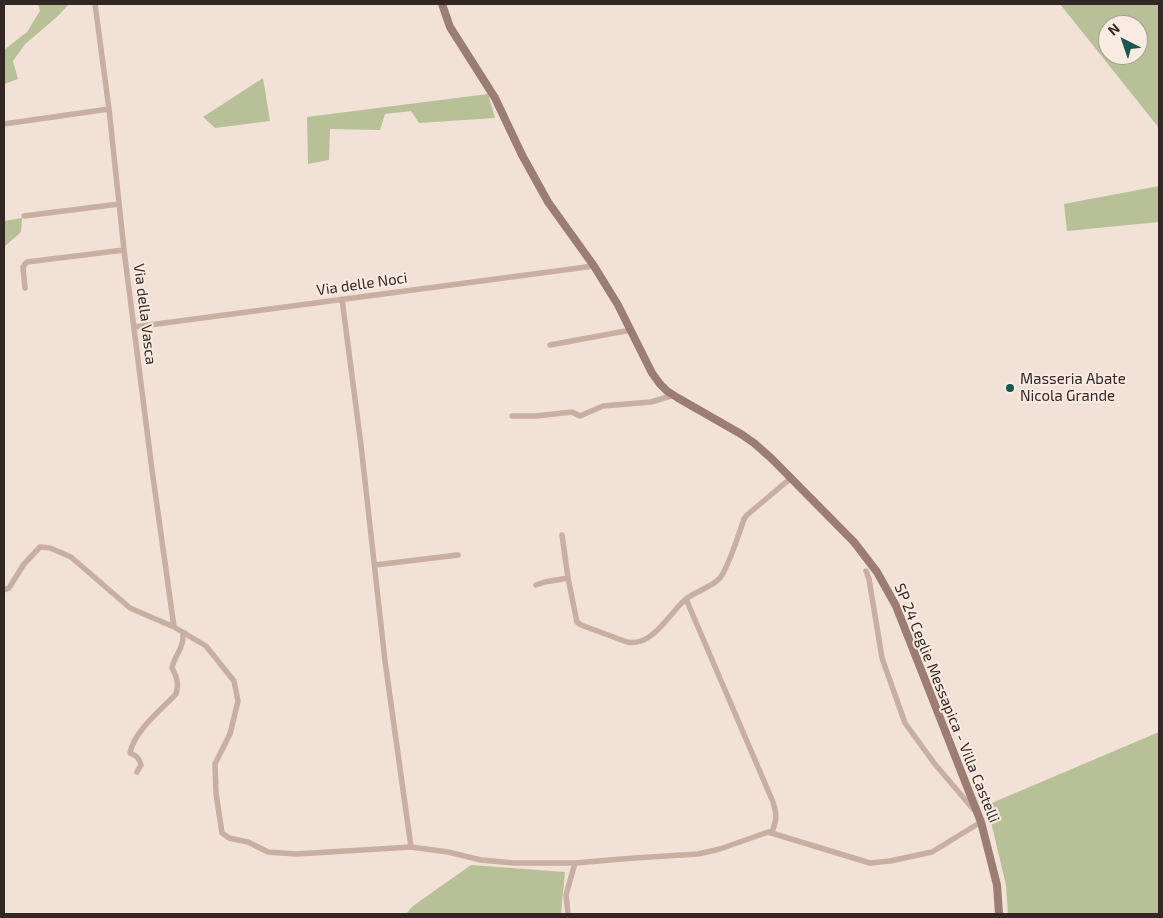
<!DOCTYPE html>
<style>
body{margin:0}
#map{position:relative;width:1163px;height:918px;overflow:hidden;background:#f1e1d6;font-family:"Exo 2",sans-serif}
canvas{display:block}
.frame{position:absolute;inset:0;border:5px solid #332725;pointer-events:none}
.north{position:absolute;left:1098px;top:15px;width:50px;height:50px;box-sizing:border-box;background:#f9ebe2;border:1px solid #aa9d96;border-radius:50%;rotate:319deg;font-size:14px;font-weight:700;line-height:20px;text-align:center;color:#332725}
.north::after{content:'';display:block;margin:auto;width:18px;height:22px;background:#1a5551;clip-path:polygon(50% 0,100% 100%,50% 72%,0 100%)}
</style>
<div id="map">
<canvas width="1163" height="918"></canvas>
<div class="frame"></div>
<div class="north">N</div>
</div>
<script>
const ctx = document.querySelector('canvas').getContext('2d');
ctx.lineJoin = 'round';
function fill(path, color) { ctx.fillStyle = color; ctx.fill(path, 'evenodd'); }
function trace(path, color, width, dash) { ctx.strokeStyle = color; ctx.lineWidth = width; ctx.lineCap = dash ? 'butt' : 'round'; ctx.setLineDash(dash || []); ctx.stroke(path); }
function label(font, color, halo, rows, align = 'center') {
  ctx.font = font + ' "Exo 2",sans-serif'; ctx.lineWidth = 4; ctx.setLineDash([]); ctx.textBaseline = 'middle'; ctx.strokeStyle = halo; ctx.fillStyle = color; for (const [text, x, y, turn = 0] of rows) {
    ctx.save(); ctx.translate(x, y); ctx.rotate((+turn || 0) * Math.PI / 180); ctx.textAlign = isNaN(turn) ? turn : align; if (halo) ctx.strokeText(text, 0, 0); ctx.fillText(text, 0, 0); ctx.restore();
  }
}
fill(new Path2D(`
 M38,4h31l-12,13 -32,27 -12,17 5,18 -14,5v-34l23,-18 13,-21z
 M1060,4h99v124zM1108,25h30v30h-30z
 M263,78l7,43 -55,7 -12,-11z
 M488,94l7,24 -76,5 -8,-12 -26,3 -5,16 -50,-1 -1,31 -21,4 -1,-47z
 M1159,186v36l-92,9 -3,-27z
 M22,218l-1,14 -17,15v-26z
 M1159,732v182h-151l-2,-29 -19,-80z
 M471,865l94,7 -4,42h-155l7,-8z`), '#b7c096');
trace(new Path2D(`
 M95,4l14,105 15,141 28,220 22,157
 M4,124l105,-15
 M24,216l95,-12
 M25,288l-2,-21 2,-3 2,-2 97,-12
 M342,299l19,146 24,216 26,186
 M134,327l460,-61
 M550,345l81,-15
 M512,416h24l36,-4 8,4 23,-10 48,-4 23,-7
 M562,535l6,43 9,44 4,3 46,17c26,5 41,-28 59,-43 9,-7 25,-12 33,-20 9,-9 20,-46 25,-60l3,-4 44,-37
 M375,565l83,-10
 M866,571l3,8 13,79 23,65 29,40 40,47
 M536,585l9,-3 23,-4
 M4,590l5,-2 15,-24 16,-17 10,1 21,9 59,51 44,19 32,19 28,35 4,20 -8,33 -15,30 1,29 6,40 7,5 19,4 20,10 28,2 115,-7 37,5 33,8 33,3h61l59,-5 64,-4 22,-5 48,-17 102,31 20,-2 42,-9 49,-30
 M686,599l87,203c4,13 4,17 -1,30
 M137,772l4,-7c-2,-7 -4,-9 -11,-12 4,-22 31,-43 46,-59 3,-11 1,-17 -4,-26 2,-12 12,-20 11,-32l2,-3
 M568,914l-2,-19 9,-32`), '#c9afa2', 5.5);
trace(new Path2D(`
 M442,4l8,23 45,71 27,57 26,47 46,64 24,39 34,68 8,11 7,7 11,7 63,36 13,9 17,15 83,84 23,30 19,34 85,216 16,63 2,29`), '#9c7d74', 8);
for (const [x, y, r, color] of [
 [1010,388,5,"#1a5551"]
]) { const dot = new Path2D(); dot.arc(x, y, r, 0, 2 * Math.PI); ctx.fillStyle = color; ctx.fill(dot); trace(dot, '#f9ebe2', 2); }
label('15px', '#332725', '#f9ebe2', [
 ["Via delle Noci",362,284,-8],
 ["Via della Vasca",145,314,83],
 ["SP 24 Ceglie Messapica - Villa Castelli",947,703,68]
]);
label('15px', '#332725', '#f9ebe2', [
 ["Masseria Abate",1020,379],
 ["Nicola Grande",1020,396]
], 'left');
</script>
